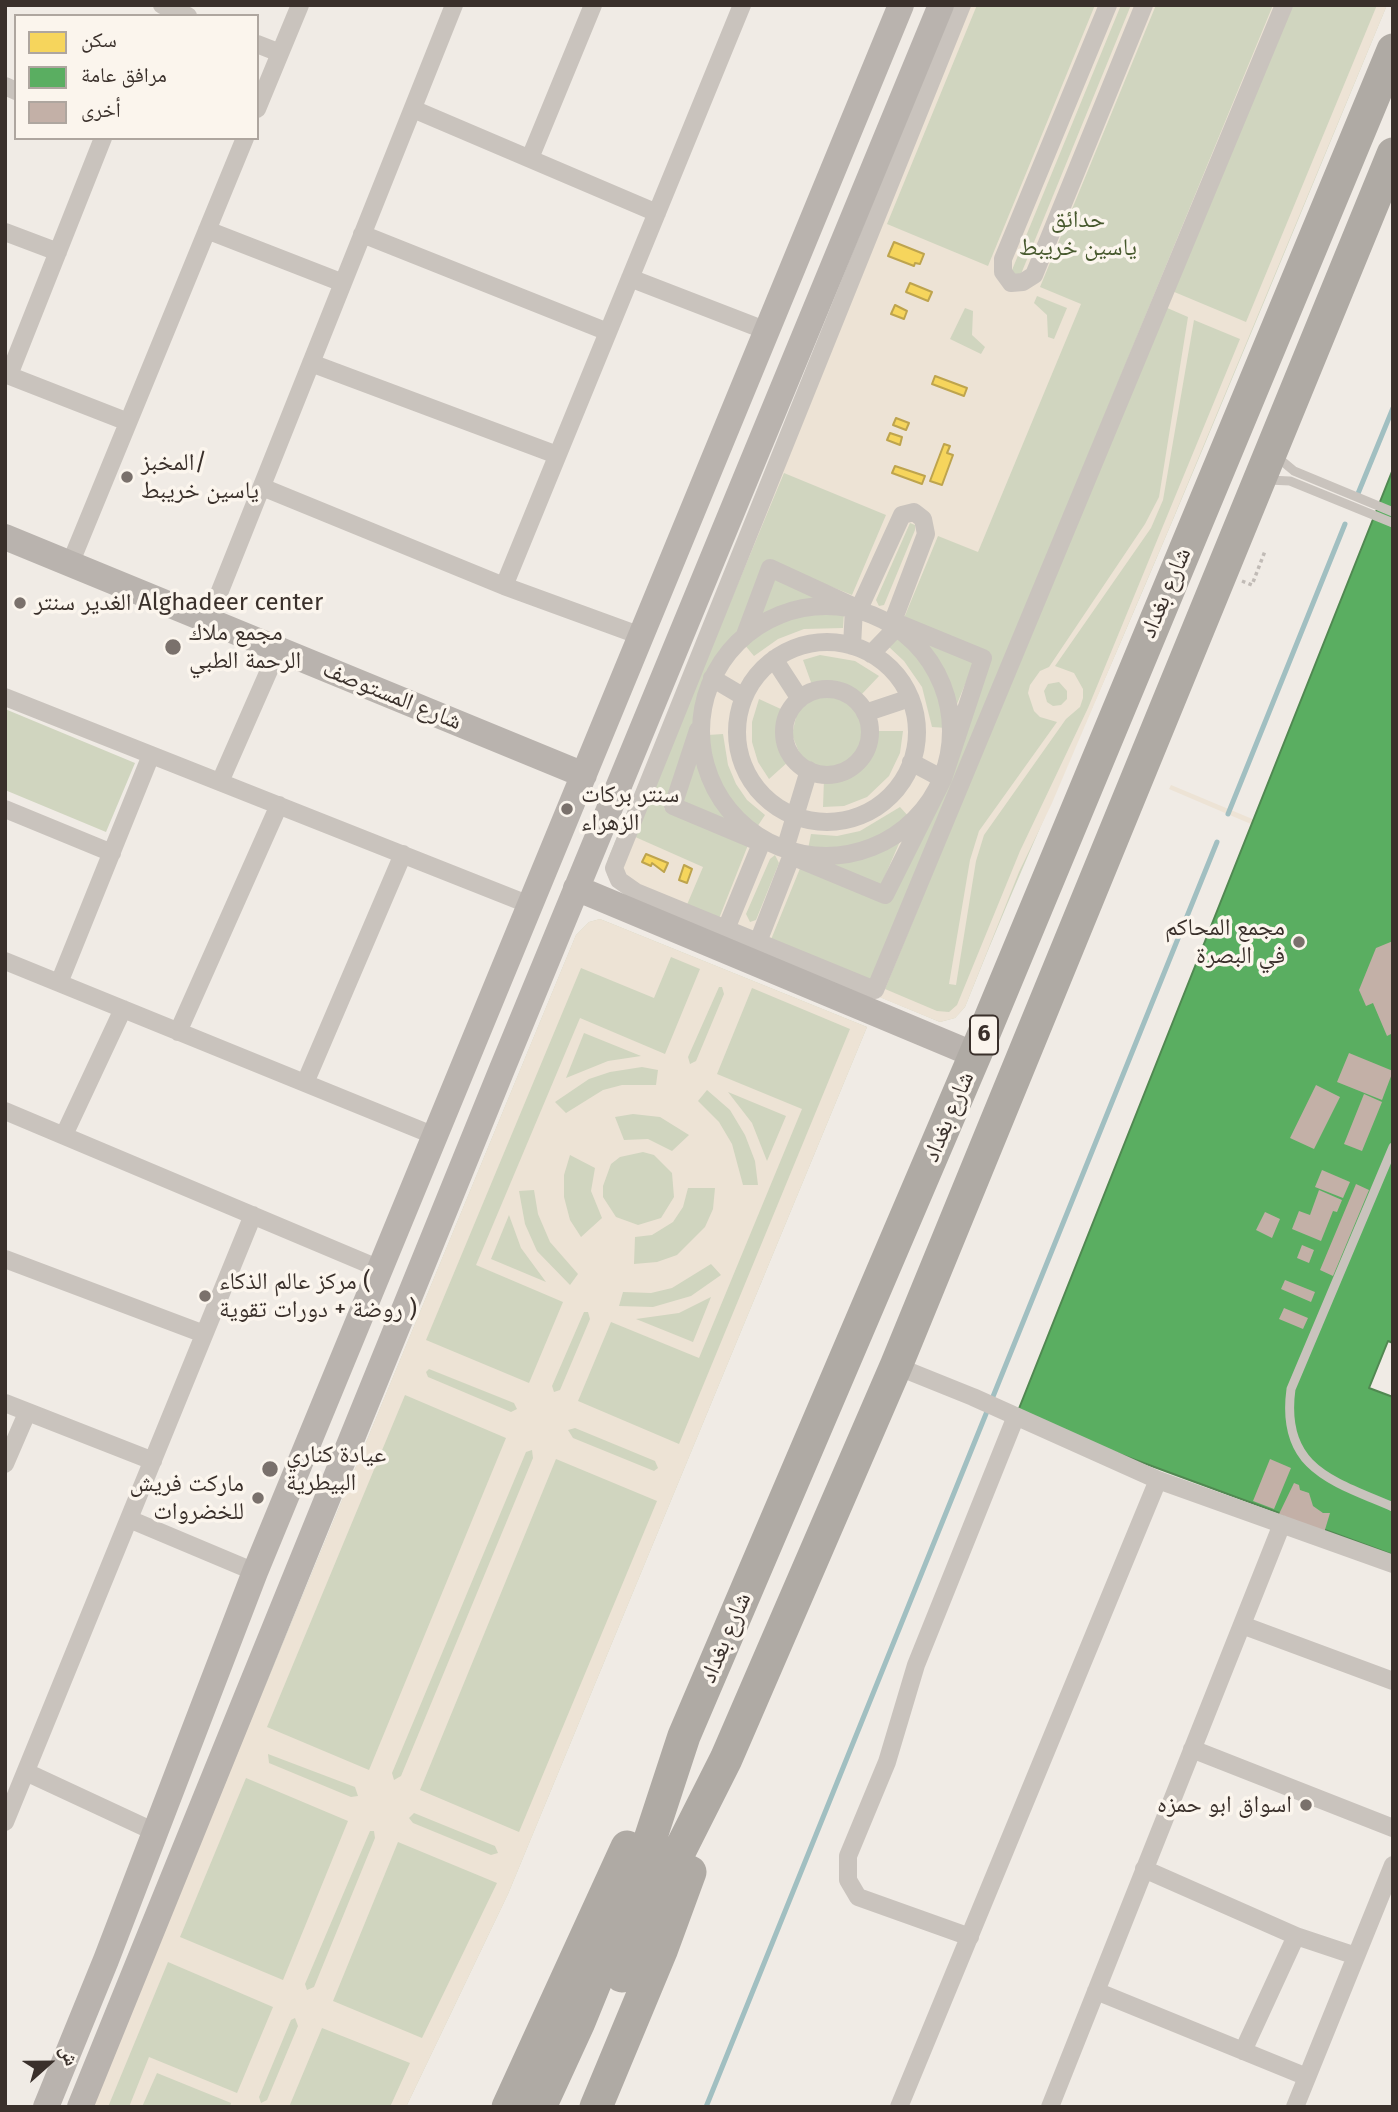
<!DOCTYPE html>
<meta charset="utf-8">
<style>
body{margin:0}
#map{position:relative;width:1398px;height:2112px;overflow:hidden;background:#f0ebe5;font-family:"Fira Sans","Noto Naskh Arabic",sans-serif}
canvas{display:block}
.frame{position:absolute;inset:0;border:7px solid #3a302b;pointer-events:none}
.legend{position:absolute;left:14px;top:14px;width:245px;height:126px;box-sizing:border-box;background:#fbf5ed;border:2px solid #aea69f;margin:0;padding:9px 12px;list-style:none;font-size:21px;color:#3a302b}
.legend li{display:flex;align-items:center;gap:14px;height:35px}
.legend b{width:35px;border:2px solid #aea69f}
.north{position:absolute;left:14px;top:2028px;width:70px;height:70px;-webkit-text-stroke:5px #fbf5ed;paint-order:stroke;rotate:69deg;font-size:19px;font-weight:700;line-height:28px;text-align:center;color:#3a302b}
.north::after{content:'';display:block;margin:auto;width:24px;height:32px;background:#3a302b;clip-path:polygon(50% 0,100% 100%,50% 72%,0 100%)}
</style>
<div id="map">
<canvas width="1398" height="2112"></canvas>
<div class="frame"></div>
<ul class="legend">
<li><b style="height:19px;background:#f6d55c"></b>سكن</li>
<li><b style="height:19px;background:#5aae61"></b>مرافق عامة</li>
<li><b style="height:19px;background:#c3b0a7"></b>أخرى</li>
</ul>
<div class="north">ش</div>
</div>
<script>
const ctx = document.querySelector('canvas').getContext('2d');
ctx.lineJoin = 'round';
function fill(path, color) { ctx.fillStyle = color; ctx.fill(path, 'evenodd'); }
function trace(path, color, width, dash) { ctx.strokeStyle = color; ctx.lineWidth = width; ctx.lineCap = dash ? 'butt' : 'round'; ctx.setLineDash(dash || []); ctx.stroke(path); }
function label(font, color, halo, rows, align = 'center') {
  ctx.font = font + ' "Fira Sans","Noto Naskh Arabic",sans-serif'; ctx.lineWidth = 7; ctx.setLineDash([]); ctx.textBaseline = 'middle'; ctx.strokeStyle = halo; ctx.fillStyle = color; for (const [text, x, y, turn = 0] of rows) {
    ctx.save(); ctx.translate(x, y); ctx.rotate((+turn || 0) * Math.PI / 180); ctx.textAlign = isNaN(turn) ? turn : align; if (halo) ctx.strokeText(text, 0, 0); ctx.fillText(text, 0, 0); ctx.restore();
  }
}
fill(new Path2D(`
 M959,5h428c-81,195 -161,391 -244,585 -59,139 -122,277 -178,417l-10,11 -15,4 -327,-136 -6,-12 1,-15z
 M5,709l130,54 -29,69 -101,-42z
 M600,919l267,108 -359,867 -102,213h-315l485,-1172 13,-13z`), '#d0d5bf');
fill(new Path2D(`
 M959,5h18l-90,219 101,42 107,-261h26l-109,265 2,6 7,-2 110,-269h25l-116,282 41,17 -103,248 -40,-16 -34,82 87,36 -34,82 -69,167 -87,-37 -31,76 101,42 402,-979h14l-115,286 74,31 131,-317h10l-219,526 -116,272 -33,69 -54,135 -10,11 -15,4 -323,-133 -7,-8 -4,-14zM1037,296l30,12 -13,31 -6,-2 -1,-22 -13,-12zM1165,307l23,10 -29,180 -14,27 -96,143 -9,4 -10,14 -2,8 6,18 6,6 17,5 -78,109 -9,29 -21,124 7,1 20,-124 8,-26 82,-116 14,-12 3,-9v-9l-9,-16 -19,-7 96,-138 12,-28 31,-180 46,19 -152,369 -68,143 -63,154 -8,7 -12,-1 -52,-22zM965,308l8,3 -1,24 13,12 -4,7 -31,-15zM784,473l102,42 -34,80 -85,-34 -103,248 84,36 -30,76 -32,-14 17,-40 -70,-31zM910,523l5,2v5l-31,75 -5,1 -3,-6zM773,575l57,25 -45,7 -31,16zM823,611l21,1 -1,16 -39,1 -26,10 -24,17 -10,-12 37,-23zM897,634l19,17 18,26 10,28 3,23 -15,-1 -10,-40 -18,-26 -16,-15zM920,638l55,22 -18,44 -18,-42zM820,655l35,6 24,15 -18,19 -26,-11 -23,1 -9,-25zM1059,682l8,9v8l-6,6 -8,1 -6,-4 -3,-11 4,-7zM827,695l23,6 15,20 -2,25 -6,11 -22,12 -24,-4 -10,-8 -9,-22 5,-23 18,-15zM759,699l24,11 -4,27 10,24 -20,18 -11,-17 -6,-20v-20zM876,731h27l-3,22 -11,23 -22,21 -23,9 -21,1 1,-28 16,-1 18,-9 14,-18zM723,734l5,31 8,19 11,16 18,15 -8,12 -22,-20 -19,-33 -8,-39zM698,758l13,34 25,32 -57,-22zM900,807l9,10 -22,17 -16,8 -32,8 -31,-1 3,-15 26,2 23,-5zM901,839l-20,46 -54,-23 48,-8zM775,855l4,8 -23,57 -6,2 -4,-8 24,-55z
 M1171,785l91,38 17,13 -110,-47z
 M600,919l267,108 -359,867 -102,213h-16l20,-44 -88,-35 -33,79h-59l1,-4 -74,-30 -15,34h-13l20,-50 88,36 36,-86 -105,-45 -60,145h-17l485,-1172 13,-13zM671,957l29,12 -35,85 -85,-36 -104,247 87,37 -34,81 -103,-43 155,-372 73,30zM719,987h3l2,7 -28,67 -6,3 -2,-7zM752,988l98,41 -171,415 -101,-43 33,-79 88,36 103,-249 -85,-35zM584,1033l57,23 -33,5 -42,17zM642,1067l16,3 -2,15h-34l-19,5 -37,23 -11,-11 34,-23 21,-7zM707,1090l23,20 15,25 10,26 3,24h-15l-11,-41 -13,-22 -21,-21zM728,1092l58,24 -19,45 -15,-38zM633,1114l27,3 29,18 -17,16 -24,-12 -24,1 -9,-23zM643,1152l11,3 18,18 2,24 -13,21 -23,7 -22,-8 -13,-20v-11l8,-22 9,-7zM570,1155l25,13 -4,23 11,27 -21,19 -11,-17 -6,-23v-22zM688,1188h27l-2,21 -8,18 -28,28 -20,7 -23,2 1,-27 17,-2 21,-13 10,-15zM534,1190l4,24 12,28 28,32 -8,11 -33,-34 -12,-27 -6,-33zM509,1215l12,33 25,34 -55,-23zM711,1264l10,11 -30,21 -38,11 -34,-1 4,-14 28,1 21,-5zM711,1297l-18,45 -57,-23 43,-6zM584,1312h4l2,7 -30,71 -6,2 -2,-6zM429,1369l85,34 3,6 -6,3 -83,-35 -2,-5zM405,1395l101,43 -137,332 -102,-43zM575,1428l80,33 3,7 -4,3 -81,-33 -5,-8zM532,1450l1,8 -132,318 -7,4 -2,-7 134,-321zM556,1459l101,42 -138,331 -99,-42zM268,1754l87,33 3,9 -7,1 -82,-34zM246,1778l102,43 -65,159 -103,-43zM414,1813l81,33 3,7 -7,2 -78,-32 -4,-5zM370,1831h4l1,7 -61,149 -7,3 -2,-6zM398,1842l99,41 -75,155 -89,-37zM295,2018l3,8 -31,74 -6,3 -2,-6 32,-77z`), '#ede3d5');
const homes = new Path2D(`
 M894,242l30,12 -4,10 -5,-1 -1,3 -26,-10z
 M910,283l22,9 -4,9 -22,-9z
 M895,305l12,6 -3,8 -13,-5z
 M935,376l32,12 -3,8 -32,-12z
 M896,418l13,5 -3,7 -13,-5z
 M890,433l12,4 -2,8 -13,-5z
 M944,444l6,2 -3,7 6,2 -11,30 -12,-4z
 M895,466l30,10 -3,8 -30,-11z
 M646,854l22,9 -4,9 -12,-9 -1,3 -9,-4z
 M684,865l8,4 -5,14 -8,-3z`);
fill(homes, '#f6d55c');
trace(homes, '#bea44d', 2);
const public = new Path2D(`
 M1393,469v1086l-377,-139z
 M1388,1341l5,2v54l-24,-9z`);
fill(public, '#5aae61');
trace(public, '#508851', 2);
trace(new Path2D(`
 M1357,496l36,-88
 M1228,814l117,-290
 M706,2107l511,-1265`), '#a1bfc1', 5);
fill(new Path2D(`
 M1393,941v92l-6,3 -14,-33 -7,3 -7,-16 17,-42z
 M1349,1053l44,18 -11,29 -45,-18z
 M1316,1085l24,12 -26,52 -24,-11z
 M1364,1094l18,8 -20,49 -18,-7z
 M1322,1170l28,12 -7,16 -28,-11z
 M1356,1184l13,6 -36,86 -13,-6z
 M1319,1190l23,10 -5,12 -4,-1 -12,30 -29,-12 7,-18 11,4z
 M1265,1212l15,7 -8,19 -16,-8z
 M1302,1245l12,5 -5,13 -12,-5z
 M1285,1280l30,12 -4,10 -30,-13z
 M1284,1308l24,10 -5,11 -24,-10z
 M1270,1459l21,9 -17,41 -21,-8z
 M1294,1483l5,2 1,5 9,3 4,13 10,7h7l-6,20 -45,-19z`), '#c3b0a7');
trace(new Path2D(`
 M1242,581l10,4 13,-34`), '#c1bbb6', 3.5, [3.5, 3.5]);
trace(new Path2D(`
 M1276,456l18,15 99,41
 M1268,480l22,1 103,42
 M1393,1147l-102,242c-11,80 42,92 102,118`), '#c9c3bd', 9);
trace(new Path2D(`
 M162,5l26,11
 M962,5l-348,863 5,12 17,12 239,98 409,-985
 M1108,5l-105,254v13l8,11 12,-1 11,-7 110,-270
 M257,44l23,9
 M5,86l11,5
 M257,109l43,-104
 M413,109l244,104
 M530,158l63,-153
 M207,230l136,53
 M5,232l53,20
 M362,234l246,98
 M630,278l137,53
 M311,363l246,92
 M5,374l123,48
 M9,375l94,-237
 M262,487l242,99 137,50
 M70,564l175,-426
 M504,586l238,-581
 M701 731a125 125 0 1 1 250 0a125 125 0 1 1-250 0Z
 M208,621l246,-616
 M745,635l25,-67 89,41 43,-94 12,-3 9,7 3,15 -33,87 90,37 -40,121 -58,116 -94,-39
 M737 732a90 90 0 1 1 180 0a90 90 0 1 1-180 0Z
 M852,646l2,-38
 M871,654l29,-30
 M774,659l26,40
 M712,678l32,19
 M784 732a43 43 0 1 1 86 0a43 43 0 1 1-86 0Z
 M5,697l525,208
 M865,713l45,-15
 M698,730l-25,76 81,34
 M911,762l32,17
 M220,782l58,-132
 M5,809l107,44
 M785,849l24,-79
 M726,929l37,-90
 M758,942l35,-90
 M5,961l430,175
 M59,983l92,-228
 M178,1032l101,-227
 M305,1083l98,-229
 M5,1111l375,158
 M64,1135l59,-126
 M5,1259l199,75
 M896,1366l77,31 185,83 235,84
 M5,1403l148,58
 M5,1464l22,-51
 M129,1519l126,53
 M1242,1625l151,56
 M1192,1749l201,79
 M26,1772l129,60
 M5,1822l248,-607
 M1144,1869l152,67 60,20
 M970,1937l-112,-40 -10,-17v-24l39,-94 29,-97 100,-249
 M1096,1991l211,86
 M1243,2051l53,-115
 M899,2107l259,-627
 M1050,2107l232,-583
 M1295,2107l98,-242`), '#c9c3bd', 18);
trace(new Path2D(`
 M5,537l579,238
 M576,888l399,167
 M46,2107l60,-147 149,-388 646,-1567
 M80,2107l422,-1038 439,-1064`), '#b9b3ae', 26);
trace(new Path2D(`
 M622,1976l38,-86 66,-131 170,-393 497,-1212
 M508,2107l119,-260
 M540,2107l39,-85 57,-140 48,-146 291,-681 418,-1005
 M596,2107l65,-156 29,-79`), '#afaaa4', 33);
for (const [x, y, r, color] of [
 [127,477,7,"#7a716c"],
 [20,603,7,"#7a716c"],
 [173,647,9,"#7a716c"],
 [567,809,7,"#7a716c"],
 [1299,942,7,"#7a716c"],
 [205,1296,7,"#7a716c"],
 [270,1469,9,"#7a716c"],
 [258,1498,7,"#7a716c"],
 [1306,1805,7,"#7a716c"]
]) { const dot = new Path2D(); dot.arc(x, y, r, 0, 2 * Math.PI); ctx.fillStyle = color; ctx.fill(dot); trace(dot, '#fbf5ed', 2.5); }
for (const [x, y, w] of [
 [984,1035,28]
]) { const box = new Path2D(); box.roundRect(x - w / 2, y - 19.5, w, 39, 5); ctx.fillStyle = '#fbf5ed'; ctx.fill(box); trace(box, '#3a302b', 2); }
label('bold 23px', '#3a302b', null, [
 ["6",984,1035]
]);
label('24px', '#47592e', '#fbf5ed', [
 ["حدائق",1078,220],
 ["ياسين خريبط",1078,248]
]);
label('24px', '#3a302b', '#fbf5ed', [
 ["المخبز/",141,463],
 ["ياسين خريبط",141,491],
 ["الغدير سنتر Alghadeer center",34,603],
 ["مجمع ملاك",189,633],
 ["الرحمة الطبي",189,661],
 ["سنتر بركات",581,795],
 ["الزهراء",581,823],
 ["مجمع المحاكم",1285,928,"right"],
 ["في البصرة",1285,956,"right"],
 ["مركز عالم الذكاء (",219,1282],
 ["روضة + دورات تقوية )",219,1310],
 ["عيادة كناري",286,1455],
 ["البيطرية",286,1483],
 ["ماركت فريش",244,1484,"right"],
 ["للخضروات",244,1512,"right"],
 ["اسواق ابو حمزه",1292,1805,"right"]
], 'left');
label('24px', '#3a302b', '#fbf5ed', [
 ["شارع بغداد",1166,593,-67],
 ["شارع المستوصف",392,696,22],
 ["شارع بغداد",949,1117,-67],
 ["شارع بغداد",726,1638,-67]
]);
</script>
